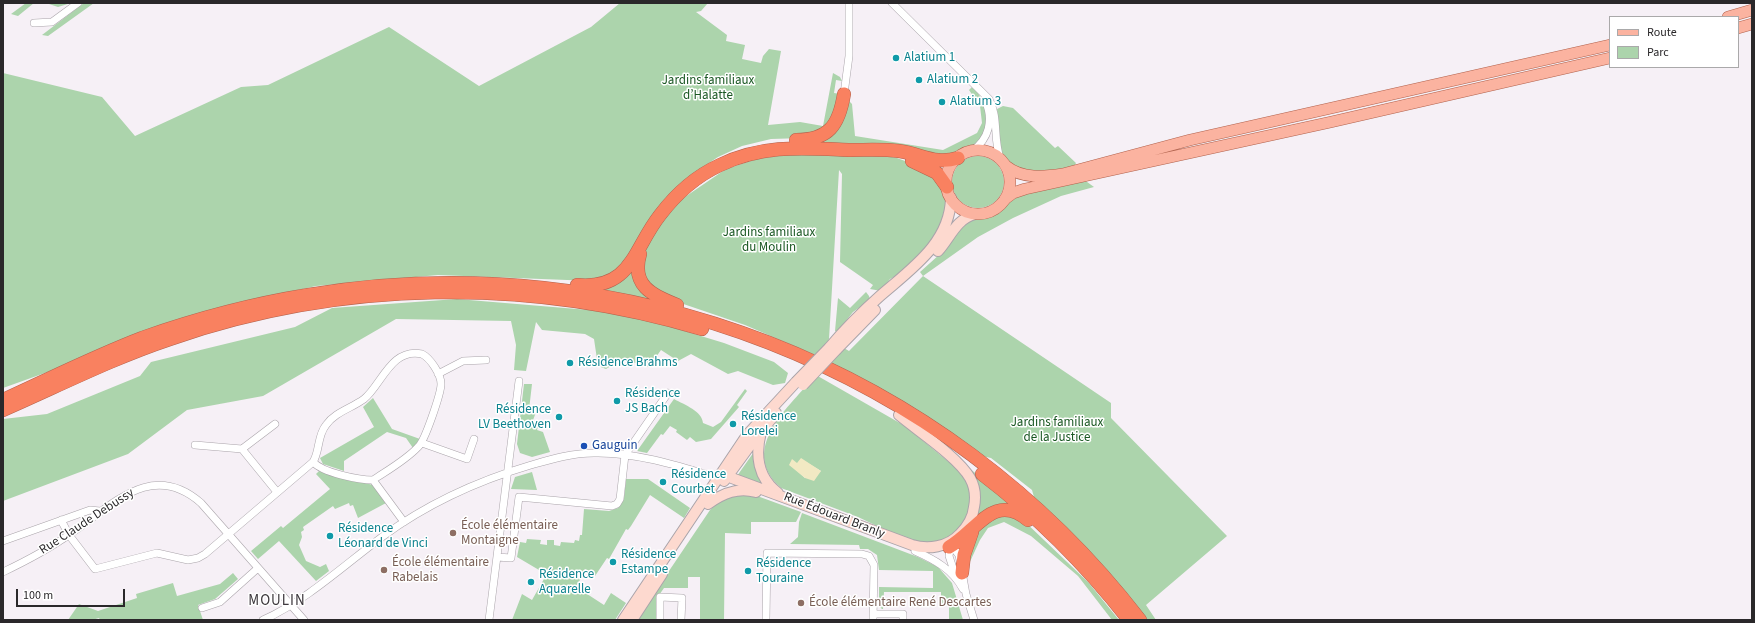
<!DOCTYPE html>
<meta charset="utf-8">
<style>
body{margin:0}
#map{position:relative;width:1755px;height:623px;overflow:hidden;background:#f6f0f6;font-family:"Source Sans 3",sans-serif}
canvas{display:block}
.frame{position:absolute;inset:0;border:4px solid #2a282a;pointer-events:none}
.legend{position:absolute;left:1609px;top:16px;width:130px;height:52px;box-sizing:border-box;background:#fff;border:1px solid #aaa9aa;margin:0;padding:5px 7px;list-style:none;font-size:12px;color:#2a282a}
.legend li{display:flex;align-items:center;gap:8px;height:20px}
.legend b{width:20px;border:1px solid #aaa9aa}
.scale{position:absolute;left:16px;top:589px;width:109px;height:18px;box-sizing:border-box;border:2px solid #2a282a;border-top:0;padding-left:5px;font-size:12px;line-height:14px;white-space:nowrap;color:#2a282a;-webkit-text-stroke:3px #fff;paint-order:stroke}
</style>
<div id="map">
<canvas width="1755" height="623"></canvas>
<div class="frame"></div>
<ul class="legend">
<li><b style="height:5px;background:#fbb3a0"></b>Route</li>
<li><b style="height:11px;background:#acd4ac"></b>Parc</li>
</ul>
<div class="scale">100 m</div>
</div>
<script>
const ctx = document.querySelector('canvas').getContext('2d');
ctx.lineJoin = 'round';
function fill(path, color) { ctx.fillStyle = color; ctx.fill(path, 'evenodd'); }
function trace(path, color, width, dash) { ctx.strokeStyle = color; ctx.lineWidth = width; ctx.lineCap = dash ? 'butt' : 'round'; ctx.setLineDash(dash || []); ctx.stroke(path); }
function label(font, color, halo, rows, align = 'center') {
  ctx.font = font + ' "Source Sans 3",sans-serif'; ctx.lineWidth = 3; ctx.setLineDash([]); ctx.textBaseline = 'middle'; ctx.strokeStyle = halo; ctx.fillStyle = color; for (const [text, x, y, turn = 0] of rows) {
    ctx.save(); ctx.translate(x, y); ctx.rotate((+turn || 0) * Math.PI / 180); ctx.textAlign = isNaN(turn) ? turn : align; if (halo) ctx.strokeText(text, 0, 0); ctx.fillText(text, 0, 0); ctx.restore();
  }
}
fill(new Path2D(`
 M26,3h8l-16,13 -7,-2z
 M46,3h25l-13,4z
 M84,3h10l-46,33 -6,-1z
 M620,3h88l-7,8 -5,1 31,23 -1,6 19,4 -3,14 19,4 2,-7 6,-7 12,2 -13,74 32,-3 23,4 10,-53 7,4 2,4 -6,-1 -2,13 7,1 -11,30 -26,14 -33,1 -29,7 -24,11 -24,16 -73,96 -28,12 -155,-6 -122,11 -76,17 -237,85v-315l99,24 33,39 106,-49 27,-2 121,-58 90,59 112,-59z
 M973,86l9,13 6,20 -4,16 -8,10 -26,12 -142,-14 40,-43 4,4 3,32 88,14 34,-17 5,-10 -2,-17 -11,-16z
 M1003,106l10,2 42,40 3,-2 18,17 -2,4 -22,6 -38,-5 -9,-9 -4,-8 -4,-42z
 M787,152l90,2 20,4 32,12 14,20 5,12 -10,33 -38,39 -10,5 -9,12 -11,-2 3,-4 -33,-23 2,-88 -3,-4 -10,169 -2,4 -12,12 -70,-30 -88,-30 -13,-15v-30l10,-19 25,-30 47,-32 31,-10 27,-4z
 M952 182a26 26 0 1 1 52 0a26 26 0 1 1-52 0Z
 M1083,179l11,8 -33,9 -48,22 -35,19 -55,39 188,127v15l116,118 -81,69 10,15h-10l-68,-80 -44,-43 -2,-7 -41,-32 -10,-2 -52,-37 -43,-27 -57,-28 15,-16 5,3 74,-75 -3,-4 20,-18 15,-21 16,-15 17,-1 9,-5 7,-4 7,-9 11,-6z
 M634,265l19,36 -55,-11z
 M866,292l3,4 1,4 -17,12 -16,20 -2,-1 3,-33 12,10z
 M457,299l144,12 54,11 69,21 50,19 14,11 -3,10 -12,2 -35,-14 -10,3 -37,-20 -13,7 -17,-11 -12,17 -27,-8 -16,10 -8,-3 -4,-27 -9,-5 -43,-4 -6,-8 -10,49 -12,-1 2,-25 -5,-24 -115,-2 -133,77 -76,14 -59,44 -125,47v-82l44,-5 93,-38 11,-14 144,-35 37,-19z
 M816,375l89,51 56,46 10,19 1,15 -4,12 -18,21 -28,6 -26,-10 -38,-18 -77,-29c-44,-39 9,-82 35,-113zM801,459l20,12 -16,7 -11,-10z
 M524,384h8l-3,26 7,2 -4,11 6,3 -1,4 6,2 7,20 -18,5 -12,-4 -3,-9z
 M745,389l2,2 -10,14 2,2 -28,32 -15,3 -6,-5 -3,3 -11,-8 1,-2 -7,-4 -7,9 -2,-1 -14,19 -10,-2 37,-52c11,6 28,12 29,24l10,4 8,-5z
 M373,398l19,31 28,10 -7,9 -7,-10 -19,-6 -43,29v10l-21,-7 -3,-6 54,-31 -11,-20z
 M756,449l13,39 -32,-12z
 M968,467l49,41 -41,8z
 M319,471l54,14 13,18 -28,15 -5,-13 -3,1 -1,-3 -14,6 -2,-3 -30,21 1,3 -3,2 1,5 -3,8 7,16 14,6 6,-3 3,7 -13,10 -37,-40 -21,18 -7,-8 30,-25 2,2 47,-39 -14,-15z
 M532,472l5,18 -26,-1 4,-12z
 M626,479h22l42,29 -6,10 -34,-23 -19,31 -3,4 -2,-1 -17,30 -2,-1 -12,18 -10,-7 -4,6 1,2 -8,12 8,5 2,-2 20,13 7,-12 15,10 -11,17h-103l10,-26 10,6 16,-28 -7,-5 -2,3 -22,-13 3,-15 6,1 1,-4 14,1 -1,4 7,1v-5h7v5l6,1 1,-4 13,1 1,-3 4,1 1,-6h2l2,-26 25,2 9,-3 6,-10z
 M732,495h20l8,2 41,15 -5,10h-45v12l-26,-1 -1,87h-24v-43h-12v11h-24l-7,10v22h-21l74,-110 10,-9z
 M802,513l116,44 20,10 14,16 11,37h-14v-16h-8v-12h-57l-1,17h-1l-3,-3v-19l54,1v-17l-54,-1 -2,-15 -9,-6h-8l-1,-4 -69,-1 8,-7 1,-15z
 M997,514l25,5 66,63 31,38h-7l-34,-44 -47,-40 -27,-14 -16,6 -8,12 -12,26 1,-14 12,-28z
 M233,573l5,6 -23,20 -17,6 5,15h-103l-1,-2 -7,2h-24l11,-16 19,7 39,-13 -1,-4 37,-11 4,13 43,-12z`), '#acd4ac');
fill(new Path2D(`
 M801,458l20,13 -7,10 -9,-3 -16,-13 3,-6 5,4z`), '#f2e9c3');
const street = new Path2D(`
 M892,3l97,96c10,19 4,39 11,59
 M34,23l18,-1 26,-19
 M844,94l5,-38v-53
 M972,151c17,-12 22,-31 13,-51
 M438,374l25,-13 23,-1
 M422,443l45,16 7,-20
 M195,445l47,4 35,43
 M242,449l33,-25
 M313,462c7,-11 4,-26 13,-37 9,-13 26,-17 38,-26 17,-13 27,-52 58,-45 8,4 19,20 19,30 0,9 -16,57 -23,63 -12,13 -30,23 -45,33
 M373,480l31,42
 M61,520l8,15 26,34 62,-16 31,7 10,-2 7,-4 108,-92c10,11 46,18 60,18
 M3,541l87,-31 10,1
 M951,544l-2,12 6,18
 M947,547l8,3 4,5 7,39 8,26
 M915,551c20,9 37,18 48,38
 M497,557l14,1 8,-61 93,9 5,-2 3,-5 5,-44 43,-62
 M3,572c23,-11 46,-23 67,-38 41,-27 81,-75 131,-31l103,117
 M202,608l18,-6 38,-34
 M874,614h29v6
 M263,620c44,-20 80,-54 119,-83 46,-34 95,-56 149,-72 21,-6 41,-12 63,-12 42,-1 85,13 124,25
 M489,620l30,-239
 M660,620v-23l22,1 -1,22
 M766,620l1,-67 95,1 7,2 5,9 -1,55`);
const secondary = new Path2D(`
 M938,251c12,-13 18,-32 37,-37
 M829,348c16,-19 33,-36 51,-52 31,-27 70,-53 71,-98
 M836,350l39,-40
 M761,432c-6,23 -3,46 17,61
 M721,474l191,71c16,5 36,2 48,-11 7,-7 13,-17 14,-27 2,-10 1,-20 -4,-29 -12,-21 -52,-47 -71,-63
 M724,481l30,-41 22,-27
 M708,504c15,-11 30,-17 48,-12
 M623,620l124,-185 49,-53
 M632,620l30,-46`);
const primary = new Path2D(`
 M1728,17l24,-7
 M1738,28l14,-4
 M946 182a32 32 0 1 1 64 0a32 32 0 1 1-64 0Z
 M1006,166c16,13 38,11 57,8l127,-34 420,-95
 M1005,199l8,-6 12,-4 306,-67 279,-64`);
const highway = new Path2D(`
 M796,140c33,0 43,-15 48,-46
 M912,161l25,12 10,14
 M640,254c-9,31 11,41 37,51
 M577,285c55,5 56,-36 83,-70 16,-21 36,-39 60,-50 44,-21 83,-17 131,-15 16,0 32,-1 48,1 23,3 36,14 59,7
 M3,400c46,-21 92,-44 139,-62 54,-19 110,-34 166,-43 315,-53 637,72 832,325
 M3,410c55,-24 110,-52 167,-71 171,-59 358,-62 532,-10
 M982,474c55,42 104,91 147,146
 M949,547c27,-15 45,-56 79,-27
 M962,573l2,-18 8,-23`);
trace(street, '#aaa4aa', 8);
trace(secondary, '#aaa4aa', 12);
trace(primary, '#b1624d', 12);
trace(highway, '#b1624d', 14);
trace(street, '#fff', 7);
trace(secondary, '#fdd9cf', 10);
trace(primary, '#fbb3a0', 11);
trace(highway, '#f98160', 13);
const secondaryBridge = new Path2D(`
 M796,382l33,-34
 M803,385l33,-35`);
trace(secondaryBridge, '#aaa4aa', 12, []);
trace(secondaryBridge, '#fdd9cf', 10);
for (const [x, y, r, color] of [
 [896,58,4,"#0f9aa8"],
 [919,80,4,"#0f9aa8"],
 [942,102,4,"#0f9aa8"],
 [570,363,4,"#0f9aa8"],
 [617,401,4,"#0f9aa8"],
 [559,417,4,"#0f9aa8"],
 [733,424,4,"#0f9aa8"],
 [584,446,4,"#1a4fb4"],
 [663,482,4,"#0f9aa8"],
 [453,533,4,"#8d6e63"],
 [330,536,4,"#0f9aa8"],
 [613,562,4,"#0f9aa8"],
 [384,570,4,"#8d6e63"],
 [748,571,4,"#0f9aa8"],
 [531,582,4,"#0f9aa8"],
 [801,603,4,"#8d6e63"]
]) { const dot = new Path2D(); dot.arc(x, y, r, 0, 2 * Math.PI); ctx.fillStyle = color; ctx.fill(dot); trace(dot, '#fff', 1.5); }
label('13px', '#0d838f', '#fff', [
 ["Alatium 1",904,58],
 ["Alatium 2",927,80],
 ["Alatium 3",950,102],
 ["Résidence Brahms",578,363],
 ["Résidence",625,394],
 ["JS Bach",625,409],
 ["Résidence",551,410,"right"],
 ["LV Beethoven",551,425,"right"],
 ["Résidence",741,417],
 ["Lorelei",741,432],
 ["Résidence",671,475],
 ["Courbet",671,490],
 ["Résidence",338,529],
 ["Léonard de Vinci",338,544],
 ["Résidence",621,555],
 ["Estampe",621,570],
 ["Résidence",756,564],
 ["Touraine",756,579],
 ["Résidence",539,575],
 ["Aquarelle",539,590]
], 'left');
label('13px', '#195722', '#fff', [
 ["Jardins familiaux",708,81],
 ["d’Halatte",708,96],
 ["Jardins familiaux",769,233],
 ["du Moulin",769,248],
 ["Jardins familiaux",1057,423],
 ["de la Justice",1057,438]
]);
label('13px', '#164399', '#fff', [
 ["Gauguin",592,446]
], 'left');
label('13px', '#2a282a', '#fff', [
 ["Rue Édouard Branly",834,516,21],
 ["Rue Claude Debussy",87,522,-33]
]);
label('13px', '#785e54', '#fff', [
 ["École élémentaire",461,526],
 ["Montaigne",461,541],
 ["École élémentaire",392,563],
 ["Rabelais",392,578],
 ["École élémentaire René Descartes",809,603]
], 'left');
ctx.letterSpacing = '1px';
label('15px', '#3d383d', '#fff', [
 ["MOULIN",277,602]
]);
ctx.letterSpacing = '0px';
</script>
